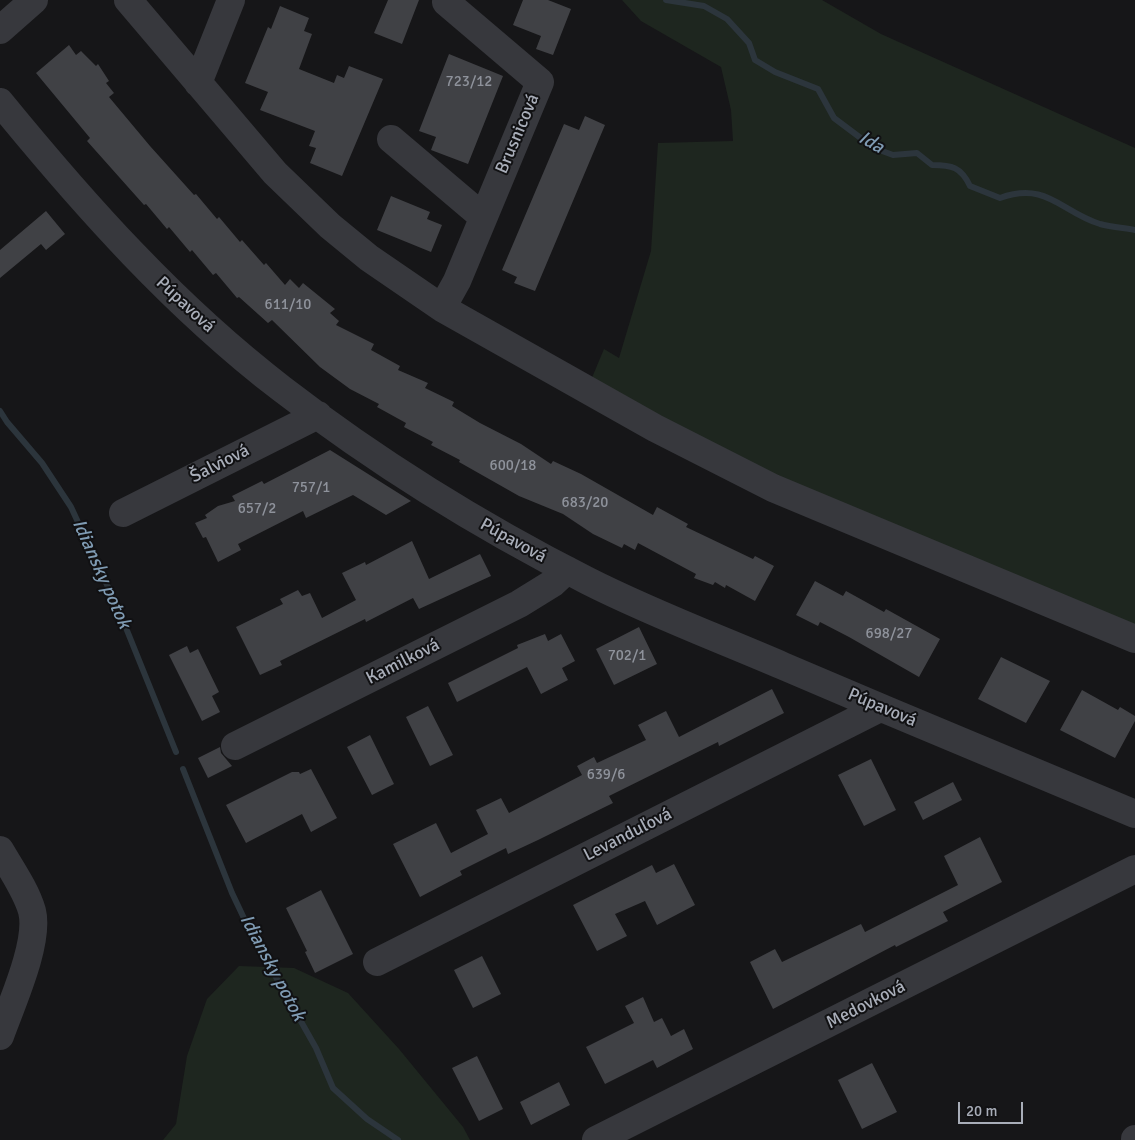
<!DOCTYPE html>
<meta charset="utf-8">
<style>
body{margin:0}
#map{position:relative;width:1135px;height:1140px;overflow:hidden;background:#161618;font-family:Signika,sans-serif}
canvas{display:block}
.scale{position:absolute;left:958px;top:1102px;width:65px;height:22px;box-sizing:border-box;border:2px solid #a8adb8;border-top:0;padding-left:6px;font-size:15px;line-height:18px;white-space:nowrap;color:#a8adb8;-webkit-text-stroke:4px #111113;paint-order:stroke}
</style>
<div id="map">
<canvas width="1135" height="1140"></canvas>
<div class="scale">20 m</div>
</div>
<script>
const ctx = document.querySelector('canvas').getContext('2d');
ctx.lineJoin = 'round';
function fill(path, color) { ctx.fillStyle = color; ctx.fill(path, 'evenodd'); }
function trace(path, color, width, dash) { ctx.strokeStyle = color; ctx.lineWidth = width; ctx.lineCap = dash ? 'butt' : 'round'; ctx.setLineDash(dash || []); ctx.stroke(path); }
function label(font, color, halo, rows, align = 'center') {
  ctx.font = font + ' Signika,sans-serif'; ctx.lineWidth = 4; ctx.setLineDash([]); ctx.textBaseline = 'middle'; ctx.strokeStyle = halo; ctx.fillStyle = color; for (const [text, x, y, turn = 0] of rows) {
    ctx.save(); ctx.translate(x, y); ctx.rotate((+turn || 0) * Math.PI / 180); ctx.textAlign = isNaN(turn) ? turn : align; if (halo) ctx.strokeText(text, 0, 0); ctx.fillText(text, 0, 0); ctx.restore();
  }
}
fill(new Path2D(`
 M622,0h200l59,34 254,114v480l-336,-140 -208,-108 13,-31 15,9 32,-107 7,-108 75,-2 -2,-31 -10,-43 -80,-46z
 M239,966l55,2 54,25 51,56 64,78 7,13h-307l13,-16 11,-68 20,-57z`), '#1e261f');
trace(new Path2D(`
 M666,0l38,6 23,13 22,24 6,17 20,12 43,17 16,29 40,30 19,7 24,-2 15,12c20,0 29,2 38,21l30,12c47,-17 61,14 100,26 11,3 24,4 35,6
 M0,411l7,11 35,41 29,44 49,106 56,139
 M183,769l49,124 19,40 65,115 17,40 34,31 31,21`), '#2c353c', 6);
fill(new Path2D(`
 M388,0h31l-17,44 -28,-11z
 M523,0h25l23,9 -18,46 -17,-6 5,-13 -28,-11z
 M280,6l29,12 -5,13 8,3 -13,35 35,14 3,-8 7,3 5,-12 34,13 -41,97 -32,-13 6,-15 -7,-2 6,-15 -55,-21 8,-18 -23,-9 23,-56 3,2z
 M69,45l7,10 5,-4 15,15 2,-2 11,17 -3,2 8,10 -5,4 41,49 44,49 2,-1 21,25 2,-2 21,25 2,-2 22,25 2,-2 19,22 5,-6 9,9 4,-5 32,26 -5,4 9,8 -3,4 38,19 -3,6 29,16 -2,4 30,13 -3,5 29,14 -2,4 28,17 41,21 30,20 2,-3 28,13 72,41 4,-8 31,17 -2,3 67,32 2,-3 19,10 -19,35 -29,-16 -1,3 -10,-6 -2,3 -19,-7 2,-4 -58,-31 -3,7 -11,-6 -2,4 -29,-14 -30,-20 -44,-18 -60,-34 1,-2 -29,-15 2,-3 -29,-15 2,-4 -29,-16 2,-3 -29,-15 -30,-22 -48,-47 -4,3 -29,-26 -2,1 -21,-25 -3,2 -21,-25 -2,2 -21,-25 -2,2 -21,-25 -2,1 -57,-64 3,-3 -54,-65z
 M449,54l54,22 -35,88 -37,-14 5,-13 -17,-6z
 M585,116l20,9 -70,166 -21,-8 3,-6 -15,-7 62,-146 15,6z
 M391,196l39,16 -3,7 15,6 -11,27 -54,-22z
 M46,211l19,23 -19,16 -5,-6 -41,34v-28z
 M330,450l81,51 -25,14 -33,-20 -47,23 -3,-7 -65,33 3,6 -23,12 -12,-25 -3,1 -8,-15 12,-5 -2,-3 13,-9 17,-5 -3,-5 30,-15 2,3z
 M412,541l17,38 51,-25 11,22 -72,33 -6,-11 -47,24 -1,-3 -85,42 2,4 -22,10 -24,-48 47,-23 -3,-5 18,-9 4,6 8,-3 12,25 34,-18 -14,-27 23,-11 1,3z
 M815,581l28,15 3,-5 38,21 2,-3 54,30 -21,38 -70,-40 -29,-15 -2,4 -22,-11z
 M639,627l18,37 -43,21 -18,-36z
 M545,634l3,7 13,-7 14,27 -13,7 6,12 -27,14 -14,-27 -70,35 -9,-19 70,-35 -1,-3z
 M187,646l3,7 8,-4 21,43 -7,4 8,16 -18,9 -33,-66z
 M1001,657l49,24 -24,42 -48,-24z
 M772,689l12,24 -65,33 -1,-4 -109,54 4,7 -75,37 -30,14 -2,-6 -46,23 2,4 -42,22 -27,-53 43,-21 15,30 37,-19 -12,-24 25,-12 8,15 73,-38 -5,-9 17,-9 3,6 49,-23 -8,-15 28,-14 13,26z
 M1082,690l36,20 2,-3 15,9v5l-20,37 -55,-28z
 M428,706l25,49 -23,11 -24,-49z
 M370,735l24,49 -22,11 -25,-48z
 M220,747l1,6 11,13 -24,12 -10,-20z
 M871,759l25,51 -32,16 -26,-51z
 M311,769l26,49 -26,14 -9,-18 -56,29 -20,-38 66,-33h7l1,2z
 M953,782l9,18 -39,20 -9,-18z
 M980,837l22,45 -59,30 5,9 -52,26 -1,-2 -122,64 -23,-47 25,-13 7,13 79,-38 4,8 93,-47 -14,-29z
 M674,864l21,41 -38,20 -12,-24 -30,13 12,22 -30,15 -24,-46 79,-40 4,8z
 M321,890l32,64 -38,19 -10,-21 2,-1 -21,-43z
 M482,956l19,38 -28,14 -19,-38z
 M643,997l11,25 8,-4 9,18 13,-7 9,20 -36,19 -4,-8 -48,24 -19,-37 48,-24 -9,-17z
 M477,1056l26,53 -24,12 -27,-53z
 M872,1063l25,49 -35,17 -24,-49z
 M559,1082l11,23 -39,20 -11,-23z`), '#404145');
trace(new Path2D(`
 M128,0l147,173 55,53 39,32 73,50 213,120 118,60 362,151
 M0,30l34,-30
 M198,83l33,-83
 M0,102c85,104 175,205 282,287 96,74 198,137 306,192 63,32 130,57 195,85 117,50 234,99 352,148
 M391,139l92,78
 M442,308l15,-27 83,-199 -94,-80
 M123,513l195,-98
 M235,746l284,-142 34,-21 14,-13
 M0,850c11,19 26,40 32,61 8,31 -21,94 -32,125
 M377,962l503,-254
 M596,1140l539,-271
 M1135,1140v-1`), '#37383d', 28);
label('15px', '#8e929b', null, [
 ["723/12",469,82],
 ["611/10",288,305],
 ["600/18",513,466],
 ["757/1",311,488],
 ["683/20",585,503],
 ["657/2",257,509],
 ["698/27",889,634],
 ["702/1",627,656],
 ["639/6",606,775]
]);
label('18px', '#a8adb8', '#111113', [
 ["Brusnicová",518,134,-67],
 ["Púpavová",185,305,43],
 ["Šalviová",220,464,-27],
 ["Púpavová",513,541,29],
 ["Kamilková",403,662,-27],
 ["Púpavová",882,708,23],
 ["Levanduľová",628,835,-27],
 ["Medovková",866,1005,-27]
]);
label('italic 19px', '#7f9bb3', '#111113', [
 ["Ida",871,143,30],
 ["Idiansky potok",101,574,66],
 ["Idiansky potok",272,968,62]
]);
</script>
